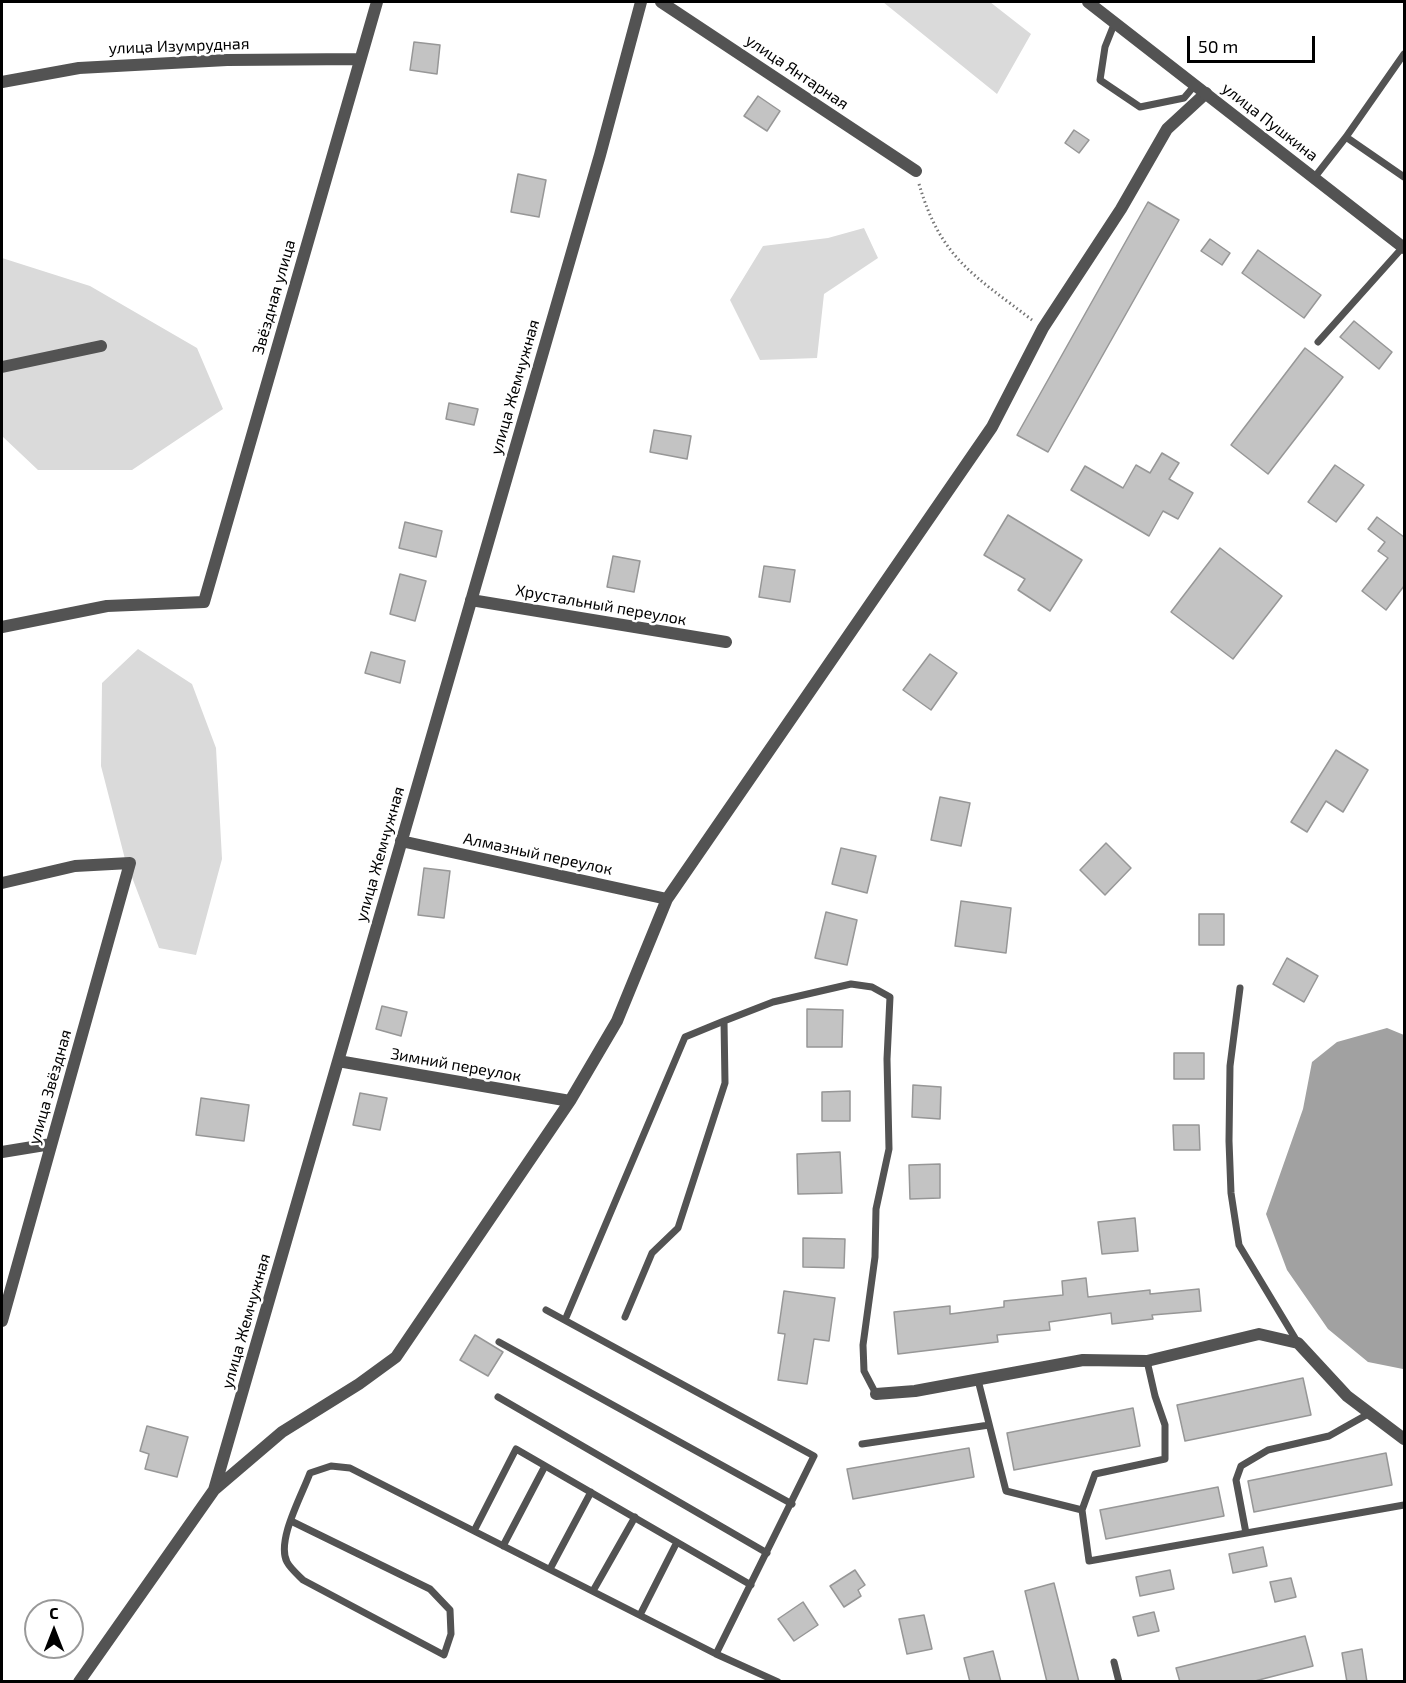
<!DOCTYPE html>
<meta charset="utf-8">
<style>
body{margin:0}
#map{position:relative;width:1406px;height:1683px;overflow:hidden;background:#fff;font-family:"Exo 2",sans-serif}
canvas{display:block}
.frame{position:absolute;inset:0;border:3px solid #000;pointer-events:none}
.north{position:absolute;left:24px;top:1599px;width:60px;height:60px;box-sizing:border-box;background:#fff;border:2px solid #999;border-radius:50%;rotate:0deg;font-size:16px;font-weight:700;line-height:24px;text-align:center;color:#000}
.north::after{content:'';display:block;margin:auto;width:21px;height:27px;background:#000;clip-path:polygon(50% 0,100% 100%,50% 72%,0 100%)}
.scale{position:absolute;left:1187px;top:36px;width:128px;height:27px;box-sizing:border-box;border:3px solid #000;border-top:0;padding-left:8px;font-size:18px;line-height:21px;white-space:nowrap;color:#000;-webkit-text-stroke:4px #fff;paint-order:stroke}
</style>
<div id="map">
<canvas width="1406" height="1683"></canvas>
<div class="frame"></div>
<div class="north">С</div>
<div class="scale">50 m</div>
</div>
<script>
const ctx = document.querySelector('canvas').getContext('2d');
ctx.lineJoin = 'round';
function fill(path, color) { ctx.fillStyle = color; ctx.fill(path, 'evenodd'); }
function trace(path, color, width, dash) { ctx.strokeStyle = color; ctx.lineWidth = width; ctx.lineCap = dash ? 'butt' : 'round'; ctx.setLineDash(dash || []); ctx.stroke(path); }
function label(font, color, halo, rows, align = 'center') {
  ctx.font = font + ' "Exo 2",sans-serif'; ctx.lineWidth = 5; ctx.setLineDash([]); ctx.textBaseline = 'middle'; ctx.strokeStyle = halo; ctx.fillStyle = color; for (const [text, x, y, turn = 0] of rows) {
    ctx.save(); ctx.translate(x, y); ctx.rotate((+turn || 0) * Math.PI / 180); ctx.textAlign = isNaN(turn) ? turn : align; if (halo) ctx.strokeText(text, 0, 0); ctx.fillText(text, 0, 0); ctx.restore();
  }
}
fill(new Path2D(`
 M883,2h107l41,32 -34,60z
 M864,228l14,30 -54,36 -7,64 -57,2 -30,-60 33,-54 65,-8z
 M2,258l88,28 107,62 26,61 -91,61h-94l-36,-34z
 M138,649l54,35 24,64 6,111 -26,96 -37,-7 -34,-89 -24,-93 1,-83z`), '#dadada');
fill(new Path2D(`
 M1387,1028l17,7 -1,334 -35,-7 -40,-33 -41,-59 -21,-56 37,-105 9,-47 25,-20z`), '#a1a1a1');
const building = new Path2D(`
 M414,42l26,3 -3,29 -27,-4z
 M758,96l22,15 -13,20 -23,-15z
 M1074,130l15,10 -10,13 -14,-10z
 M518,174l28,6 -7,37 -28,-5z
 M1148,202l31,18 -131,232 -31,-17z
 M1210,239l20,14 -8,12 -21,-14z
 M1258,250l63,45 -17,23 -62,-45z
 M1354,321l38,31 -13,17 -39,-32z
 M1305,348l38,29 -75,97 -37,-29z
 M449,403l29,6 -4,16 -28,-6z
 M654,430l37,6 -4,23 -37,-7z
 M1162,453l17,10 -10,16 24,14 -15,26 -15,-8 -14,25 -78,-46 14,-24 38,22 13,-23 14,8z
 M1335,465l29,20 -28,37 -28,-20z
 M1008,515l74,45 -32,51 -32,-21 7,-11 -41,-24z
 M1377,517l27,20v49l-18,24 -24,-19 26,-33 -10,-7 7,-9 -17,-13z
 M405,522l37,9 -6,26 -37,-9z
 M1220,548l62,48 -49,63 -62,-47z
 M613,556l27,5 -6,31 -27,-5z
 M764,566l31,4 -5,32 -31,-5z
 M400,574l26,7 -11,40 -25,-7z
 M371,652l34,9 -5,22 -35,-10z
 M930,654l27,19 -26,37 -28,-20z
 M1336,750l32,20 -25,42 -17,-11 -19,31 -16,-10z
 M940,797l30,6 -9,43 -30,-6z
 M1106,843l25,25 -26,27 -25,-25z
 M841,848l35,8 -9,37 -35,-9z
 M424,868l26,3 -6,47 -26,-3z
 M961,901l50,7 -5,45 -51,-7z
 M826,912l31,8 -10,45 -32,-7z
 M1199,914h25v31h-25z
 M1287,958l31,18 -14,26 -31,-18z
 M382,1006l25,6 -6,24 -25,-7z
 M807,1009l36,1 -1,37h-35z
 M1174,1053h30v26h-30z
 M913,1085l28,2 -1,32 -28,-2z
 M850,1091v30h-28v-29z
 M360,1093l27,5 -7,32 -27,-5z
 M201,1098l48,7 -5,36 -48,-6z
 M1173,1125h26l1,25h-26z
 M840,1152l2,41 -44,1 -1,-40z
 M940,1164v34l-30,1 -1,-34z
 M1135,1218l3,33 -36,3 -4,-32z
 M803,1238l42,1 -1,29 -41,-1z
 M1086,1278l2,19 62,-7v4l49,-5 2,22 -49,4 1,4 -41,5 -1,-11 -62,9 1,8 -53,5 1,7 -100,12 -4,-42 56,-6v8l54,-7v-6l59,-6 -1,-14z
 M784,1291l51,7 -6,43 -15,-2 -7,45 -29,-4 7,-46 -7,-1z
 M475,1335l28,17 -15,24 -28,-16z
 M1303,1378l8,37 -126,26 -8,-36z
 M1133,1408l7,38 -126,24 -7,-37z
 M147,1426l41,11 -11,40 -32,-8 4,-15 -9,-3z
 M969,1448l5,29 -121,22 -6,-30z
 M1386,1453l6,32 -138,27 -6,-31z
 M1218,1487l6,29 -118,23 -6,-29z
 M1263,1547l4,19 -34,7 -4,-19z
 M855,1570l10,15 -7,5 3,6 -17,11 -14,-21z
 M1170,1570l4,19 -34,7 -4,-19z
 M1291,1578l5,19 -21,5 -5,-20z
 M1054,1583l25,99h-32l-22,-91z
 M803,1602l15,23 -24,16 -16,-22z
 M1154,1612l5,19 -21,5 -5,-19z
 M924,1615l8,34 -25,5 -8,-35z
 M1305,1636l8,30 -62,16h-71l-4,-14z
 M1362,1649l5,33h-20l-5,-29z
 M993,1651l8,31h-31l-6,-24z`);
fill(building, '#c3c3c3');
trace(building, '#979797', 1.5);
trace(new Path2D(`
 M919,184c22,75 55,91 113,136`), '#757575', 3, [1.5, 3]);
trace(new Path2D(`
 M1115,22l-10,25 -5,33 40,27 44,-9 11,-13
 M1346,137l58,40
 M1314,178l32,-41 58,-83
 M1318,342l85,-95
 M1240,988l-10,78 -1,75 2,52 8,52 59,98
 M546,1310l268,146 -98,198 62,28
 M625,1317l27,-64 26,-25 47,-145 -1,-62 49,-19 78,-18 21,3 18,10 -3,62 2,90 -13,60 -1,48 -12,88 1,26 12,23
 M565,1320l120,-283 39,-16
 M499,1342l293,162
 M978,1380l28,111 76,19 7,51 315,-56
 M498,1397l269,156
 M862,1444l127,-19
 M1082,1510l13,-36 70,-15v-34l-10,-29 -8,-35
 M291,1521l139,68 20,21 1,24 -7,21 -141,-75c-5,-5 -13,-12 -16,-18 -11,-21 15,-67 23,-89l21,-7 19,2 366,186
 M474,1531l42,-82 235,136
 M1246,1533l-10,-53 5,-14 27,-16 61,-14 41,-23
 M503,1546l42,-80
 M550,1569l41,-77
 M593,1591l42,-74
 M640,1615l37,-73
 M1114,1662l5,20`), '#535353', 7);
trace(new Path2D(`
 M661,2l255,169
 M2,82l77,-14 148,-8 133,-1
 M2,367l99,-21
 M471,600l255,42
 M2,627l105,-21 97,-4 173,-600
 M401,841l266,58
 M2,883l73,-17 55,-3 -128,458
 M338,1061l232,40
 M2,1152l49,-8
 M876,1394l39,-3 168,-31 64,1 112,-27 39,9 49,53 57,43
 M214,1490l68,-58 77,-48 37,-27 174,-256 47,-80 50,-122 325,-472 51,-99 78,-119 46,-80 39,-36
 M79,1682l135,-192 386,-1335 41,-153`), '#535353', 12);
trace(new Path2D(`
 M1088,2l316,246`), '#535353', 12);
label('16px', '#000', '#fff', [
 ["улица Изумрудная",179,46,-2],
 ["улица Янтарная",797,72,34],
 ["улица Пушкина",1270,122,38],
 ["Звёздная улица",274,297,-74],
 ["улица Жемчужная",515,387,-74],
 ["Хрустальный переулок",601,605,10],
 ["улица Жемчужная",380,854,-74],
 ["Алмазный переулок",538,854,12],
 ["Зимний переулок",456,1065,10],
 ["улица Звёздная",50,1087,-74],
 ["улица Жемчужная",246,1321,-74]
]);
</script>
